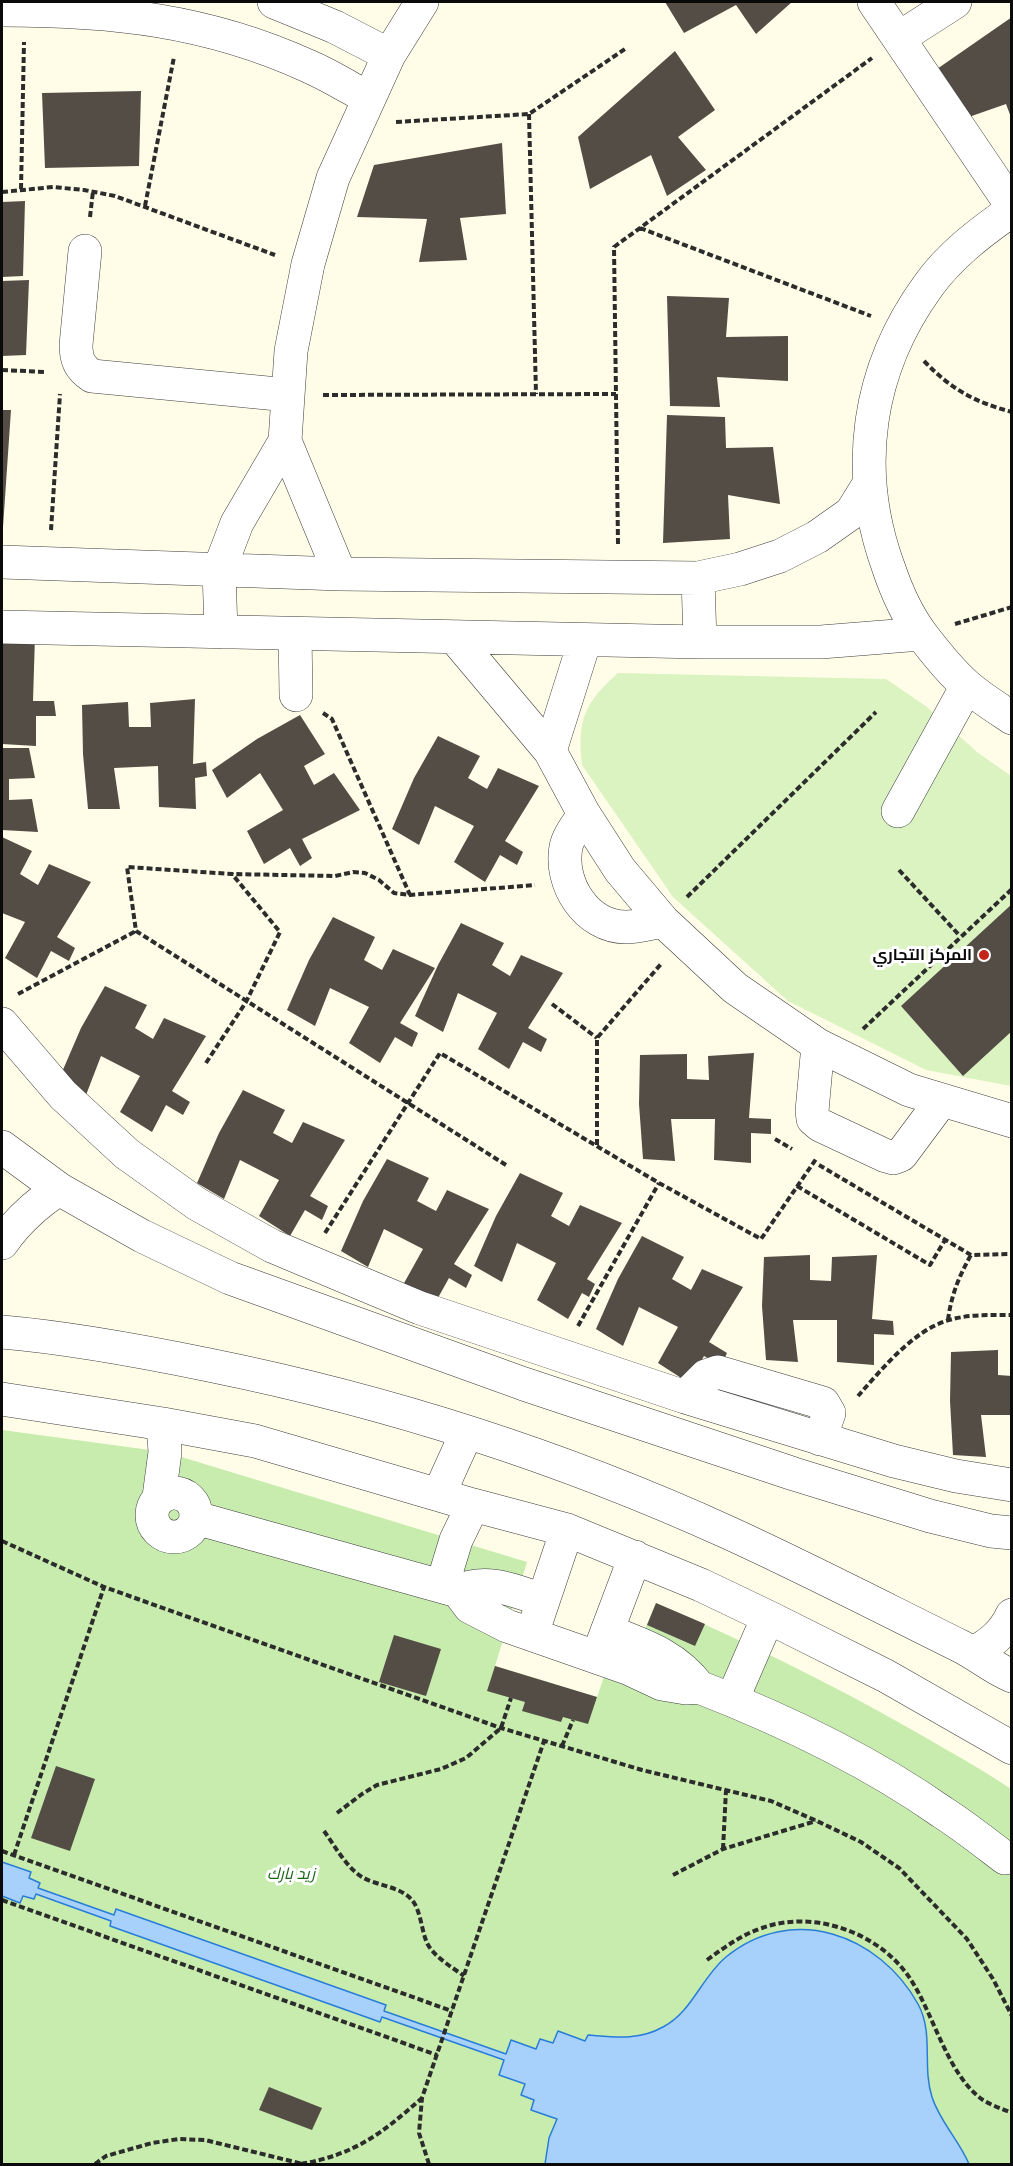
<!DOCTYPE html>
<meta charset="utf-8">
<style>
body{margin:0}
#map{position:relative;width:1013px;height:2166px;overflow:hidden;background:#fffde7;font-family:"Playfair Display",serif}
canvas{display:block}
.frame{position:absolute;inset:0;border:3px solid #0a0a0a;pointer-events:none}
</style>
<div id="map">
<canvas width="1013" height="2166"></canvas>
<div class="frame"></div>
</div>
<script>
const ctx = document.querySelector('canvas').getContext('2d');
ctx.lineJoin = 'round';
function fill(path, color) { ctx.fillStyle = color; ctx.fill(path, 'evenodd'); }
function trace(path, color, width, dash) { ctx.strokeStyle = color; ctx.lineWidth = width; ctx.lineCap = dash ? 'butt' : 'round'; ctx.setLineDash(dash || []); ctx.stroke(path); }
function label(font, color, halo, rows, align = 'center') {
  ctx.font = font + ' "Playfair Display",Cairo,serif'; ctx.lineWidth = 6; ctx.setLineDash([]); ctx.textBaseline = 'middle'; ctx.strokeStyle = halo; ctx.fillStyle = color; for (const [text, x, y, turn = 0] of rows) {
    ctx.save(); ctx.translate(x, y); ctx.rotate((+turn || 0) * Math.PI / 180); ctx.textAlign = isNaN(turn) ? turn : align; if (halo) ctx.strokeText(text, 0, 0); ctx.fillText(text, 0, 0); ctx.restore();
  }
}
fill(new Path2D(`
 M2,1430l163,22 362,110 -32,104 102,31 10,-29 32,-25 17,-40c88,38 174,80 258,128 33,19 66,37 97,58v375h-1009z`), '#c7ecae');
fill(new Path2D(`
 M618,673l268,6 41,28 50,45 34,24v310l-85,-16 -138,-69 -115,-104 -91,-132c-5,-44 2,-62 36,-92z`), '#dbf2c1');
const water = new Path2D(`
 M2,1862l29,10 -2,6 11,5 -2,5 76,27 2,-6 270,96 -2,6 122,43 5,-14 25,9 4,-10 13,4 5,-12 27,10 3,-6c26,2 50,6 75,-8 29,-15 38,-49 63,-70 66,-54 153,-23 192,47 16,29 4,62 14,93 8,25 27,43 37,67h-424l4,-26 8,-19 -26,-9 3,-10 -13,-5 4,-11 -26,-9 5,-15 -122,-43 -2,5 -270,-96 1,-5 -75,-27 -2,5 -11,-3 -3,7 -18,-7z`);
fill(water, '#a7d1fb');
trace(water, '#287dd8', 1.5);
fill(new Path2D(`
 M665,2h127l-36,32 -20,-29 -52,28z
 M1012,17v103l-6,-16 -40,14 -29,-49z
 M675,51l40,59 -37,27 28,33 -39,26 -16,-41 -61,34 -12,-52z
 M141,91l-2,75 -94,2 -3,-75z
 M502,143l4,71 -46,4 7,42 -48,2 8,-43 -70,-2 17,-52z
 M25,201l-2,75 -21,1v-75z
 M29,280l-3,75 -24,1v-75z
 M667,296l62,2 -3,39 62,-1v45l-71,-4 3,30 -50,-1z
 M2,410h9l-8,117h-1z
 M667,415l58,2 1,31 47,-1 7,57 -52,-9 2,44 -67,4z
 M35,636l-2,65h21l2,15h-20v30l-34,-2v-104z
 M195,699l-2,65 13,-2 1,14 -12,2 1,31 -37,-2 -1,-41 -44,2 6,41h-32l-5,-55 -1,-49 46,-3 1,25h22l-1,-24z
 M300,715l25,39 -21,12 10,19 20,-12 26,37 -58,29 10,19 -12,8 -10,-18 -26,16 -17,-33 36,-21 -23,-37 -33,25 -15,-28 45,-31z
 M438,736l42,20 -12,22 19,11 11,-21 41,18 -34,55 18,11 -6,13 -17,-10 -15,27 -31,-20 20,-36 -39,-20 -16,39 -27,-16 22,-51z
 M2,748h27l6,30 -26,1v21l23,-1 6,33 -36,-2z
 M2,837l30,14 -12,23 18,11 11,-21 42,18 -34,55 18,11 -6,13 -18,-10 -14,27 -32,-20 20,-36 -23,-9z
 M1012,904v127l-49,45 -62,-70z
 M333,917l42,20 -11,23 18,10 11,-21 42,19 -35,55 18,10 -6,14 -17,-10 -15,26 -31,-20 20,-36 -39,-19 -15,38 -28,-16 22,-50z
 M461,923l43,20 -12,22 18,11 11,-21 42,18 -35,55 19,11 -6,13 -18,-10 -14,27 -31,-20 19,-36 -39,-20 -15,39 -28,-16 23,-51z
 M105,986l42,19 -12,23 18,11 11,-21 42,18 -34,55 18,11 -7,13 -17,-10 -14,27 -32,-20 20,-36 -39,-20 -15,39 -27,-16 22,-51z
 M754,1053l-5,65 22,1v15l-20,-1v30l-37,-3 1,-41h-44l4,42 -32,-2 -4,-55 1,-49 47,-1v25l22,1 -1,-24z
 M243,1090l42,20 -12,23 19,10 11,-21 42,18 -35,56 18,10 -6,14 -17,-10 -15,26 -31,-20 20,-36 -39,-20 -16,39 -27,-16 22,-50z
 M387,1159l42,19 -12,23 19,10 11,-21 42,19 -35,55 18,11 -6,13 -17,-10 -15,27 -31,-20 20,-36 -39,-20 -16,38 -27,-16 22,-50z
 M520,1173l43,20 -12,23 18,10 11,-21 42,18 -35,56 8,5 -6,13 -7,-4 -14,26 -31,-19 19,-37 -39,-20 -15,39 -28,-16 22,-50z
 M642,1236l42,21 -12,22 19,11 11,-21 41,18 -34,55 18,11 -6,13 -17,-10 -15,27 -31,-20 20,-36 -39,-20 -16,39 -27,-17 22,-50z
 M810,1255v25l21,1 1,-24 45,-2 -5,64 21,2 1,14 -20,-1v31l-37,-3v-42h-44l5,42 -32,-2 -4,-54 2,-49z
 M998,1350v25l14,1v39h-31l5,42 -33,-2 -3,-54 1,-49z
 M656,1603l49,21 -10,22 -48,-21z
 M394,1635l47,14 -15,47 -47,-14z
 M495,1666l102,31 -9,27 -25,-7 -2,5 -39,-11 3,-9 -38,-11z
 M56,1766l39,13 -25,72 -39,-13z
 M269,2087l53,21 -10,22 -53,-20z`), '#534d46');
const minor = new Path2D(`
 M274,2l61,25 54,28
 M874,2l138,204
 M2,10c109,0 205,10 306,56 21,9 40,21 60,32
 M899,38l56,-36
 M1012,210c-31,22 -62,45 -84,76 -61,84 -75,183 -40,280 8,24 19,49 34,69 13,17 29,37 45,51 14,12 30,22 45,32
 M85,251l-9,94c0,15 4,23 16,31l196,19
 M2,562l338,12 358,4 42,-9 40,-13 37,-19 34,-24 18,-29
 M340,574l-55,-133 6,-90 17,-87 25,-86 56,-123 33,-53
 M698,578l2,64
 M2,627l698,15h121l100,-8
 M221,632l-2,-62 18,-47 48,-82
 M295,634l1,61
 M455,638l95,113 34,63 36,56 43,51 72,67 83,57 91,45 103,31
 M550,751l35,-111
 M898,811l69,-125
 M584,814c-6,10 -16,22 -18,33 -7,36 20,80 60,80 12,0 25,-4 37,-6
 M2,1024l61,71 64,59 70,50 75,42 148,62 265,89 209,64 62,15 56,9
 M818,1045l-6,66 1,8 7,6 66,31 7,2 8,-3 41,-55
 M2,1147l57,42 83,47 88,42 294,106 270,90 136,42 61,15 21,2
 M2,1243c16,-23 34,-39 57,-54
 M2,1332c70,6 139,19 207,33 178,36 353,92 518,167 79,36 156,76 233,114 18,9 33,22 52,30
 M685,1397l21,-21 12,-4 105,31 6,10 -9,26
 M2,1399l161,25 92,17 218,64 94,25 134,55 67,32 118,59 126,72
 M152 1515a22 22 0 1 1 44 0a22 22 0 1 1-44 0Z
 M439,1494l28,-62
 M159,1497l6,-45 -2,-28
 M196,1518l262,73c30,-13 56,0 85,9
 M442,1586l14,-46 17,-35
 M458,1591l12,16 37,19 123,43 32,15 24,4 13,-1c85,33 169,73 243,125 22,14 42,30 63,46
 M536,1622l31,-92
 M607,1631c36,14 68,24 92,56
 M600,1650l35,-93
 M974,1653c17,-10 29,-19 38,-38
 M732,1700l36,-83`);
trace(minor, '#3d3d3d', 34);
trace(new Path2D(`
 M529,114l7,280
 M396,122l133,-8 96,-65
 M21,189l3,-147
 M2,192l51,-5 31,3 31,6 160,59
 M145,206l29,-149
 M90,217l3,-26
 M640,228l231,88
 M924,361c27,28 50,41 88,51
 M2,370l44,2
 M323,395l293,-1
 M51,530l9,-136
 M618,544l-4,-297 258,-189
 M955,624l57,-17
 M323,713l9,6 78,176
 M899,870l61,66
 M687,897l189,-185
 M18,994l118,-63
 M552,1004l45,34
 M863,1029l149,-140
 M206,1063l40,-61 34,-70 -48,-58
 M775,1139l17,10
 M597,1145v-107l64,-74
 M506,1165l-370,-234 -9,-64 105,7 103,2 18,-4 12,1 14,7 15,13 16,2 125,-10
 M819,1165l152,90 41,-1
 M797,1186l133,79 15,-25
 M325,1233l115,-180 219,130 102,56 55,-80
 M948,1320c3,-24 11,-44 23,-65
 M578,1326l81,-143
 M858,1396c24,-27 54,-64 88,-75 21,-7 44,-6 66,-6
 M2,1541l102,46 397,141 141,42 129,31 46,20 44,21 38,26 68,71 26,40 19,37
 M562,1746l11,-26
 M337,1813l25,-19 15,-9 64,-16 25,-11 35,-30 10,-30
 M324,1831c11,15 22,36 38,46 15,9 38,9 50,23 9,11 9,29 15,43 7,14 25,24 37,33
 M723,1849l3,-59
 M2,1851l450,160
 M14,1855l90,-268
 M673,1875l50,-26 93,-28
 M2,1900l435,155
 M707,1960c18,-13 34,-25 55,-32 52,-19 119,5 149,52 23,35 37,96 72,120 8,5 19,9 29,13
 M95,2164l11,-8 46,-13 27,-4 26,1 98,24
 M301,2164c55,-10 80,-30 121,-66
 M429,2164l-10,-31 3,-35 122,-357`), '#2c2c2c', 4, [6, 3]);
trace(minor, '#fff', 33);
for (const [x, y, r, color] of [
 [984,955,6,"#c42518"]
]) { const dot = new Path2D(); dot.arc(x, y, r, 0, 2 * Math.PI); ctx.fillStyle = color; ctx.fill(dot); trace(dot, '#fff', 2); }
label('bold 16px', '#0a0a0a', '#fff', [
 ["المركز التجاري",972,955]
], 'right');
label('italic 16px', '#1d6617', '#fff', [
 ["زيد بارك",291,1874]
]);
</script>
